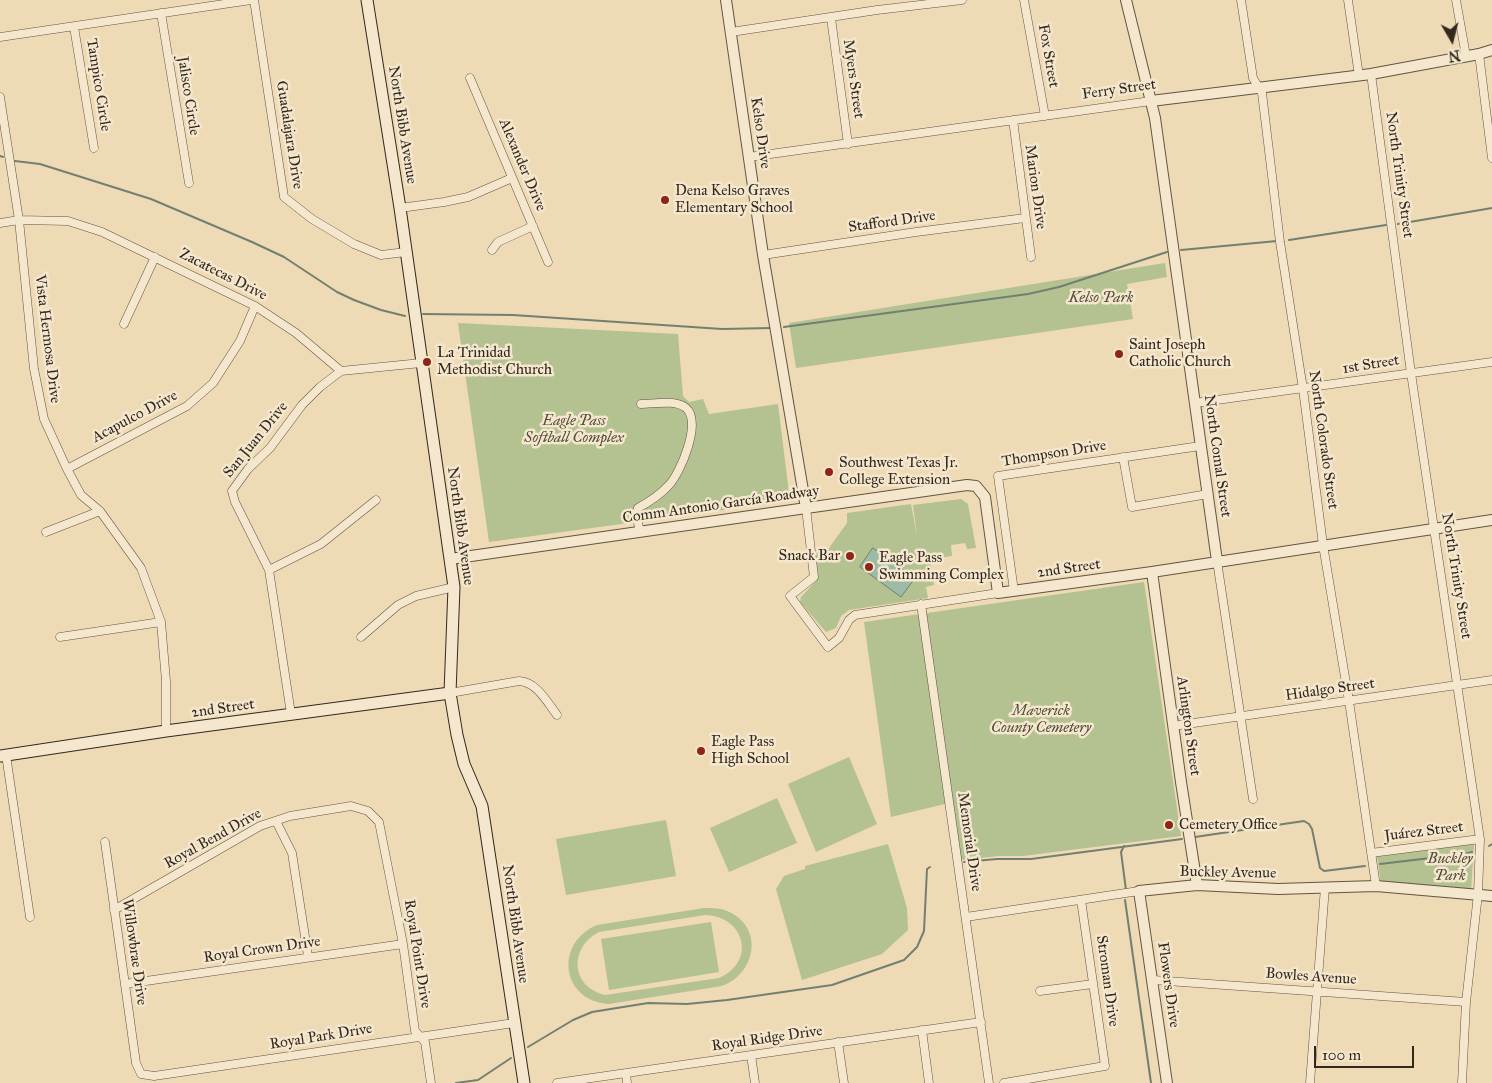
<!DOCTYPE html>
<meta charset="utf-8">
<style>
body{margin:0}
#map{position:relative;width:1492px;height:1083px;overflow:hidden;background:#eedab4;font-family:"IM FELL Great Primer",serif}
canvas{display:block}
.north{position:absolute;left:1427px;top:15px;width:50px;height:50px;-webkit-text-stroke:4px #f4e7ce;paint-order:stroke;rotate:172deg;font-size:14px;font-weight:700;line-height:20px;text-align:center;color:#32281e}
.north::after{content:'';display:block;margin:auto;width:18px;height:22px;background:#32281e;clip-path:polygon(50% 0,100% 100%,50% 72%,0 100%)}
.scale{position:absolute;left:1314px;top:1046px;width:100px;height:22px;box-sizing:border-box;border:2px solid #32281e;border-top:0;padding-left:6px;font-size:15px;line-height:18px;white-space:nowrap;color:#32281e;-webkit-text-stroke:4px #f4e7ce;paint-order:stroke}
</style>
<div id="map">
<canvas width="1492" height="1083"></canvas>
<div class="north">N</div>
<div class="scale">100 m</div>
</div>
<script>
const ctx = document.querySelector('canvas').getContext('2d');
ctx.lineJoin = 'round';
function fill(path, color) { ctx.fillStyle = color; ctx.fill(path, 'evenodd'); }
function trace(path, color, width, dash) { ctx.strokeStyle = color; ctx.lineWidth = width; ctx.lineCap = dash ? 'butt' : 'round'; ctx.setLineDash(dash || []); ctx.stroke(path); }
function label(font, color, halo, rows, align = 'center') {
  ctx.font = font + ' "IM FELL Great Primer",serif'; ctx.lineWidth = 5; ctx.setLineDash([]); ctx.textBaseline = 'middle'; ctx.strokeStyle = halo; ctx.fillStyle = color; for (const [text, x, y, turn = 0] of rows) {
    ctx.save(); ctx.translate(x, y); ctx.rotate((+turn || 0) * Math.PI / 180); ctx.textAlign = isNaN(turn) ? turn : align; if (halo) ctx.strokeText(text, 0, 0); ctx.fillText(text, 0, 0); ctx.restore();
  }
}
fill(new Path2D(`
 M1165,263l2,14 -40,7 6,35 -337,49 -7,-45z
 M458,323l220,11 5,62 6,6 14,-3 6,15 69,-10 12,97 -301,41z
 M961,499l7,5 8,44 -9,1 -2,-6 -14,2 1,11 -22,3 4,26 -8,2 2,11 -79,12 -8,6 -5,12 -10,4 -26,-30 1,-5 16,-17 -3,-27 7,-1 3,3 23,-32v-10l64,-9 6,32 -4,-31z
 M1144,582l37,254 -158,20h-24l-38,4 -8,-58 -62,15 -27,-195z
 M849,757l28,67 -61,28 -28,-68z
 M777,798l20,45 -68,29 -19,-44z
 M666,820l10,56 -110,19 -10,-56z
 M1473,843l1,1 -3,47 -90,-7 -4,-28z
 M888,844l19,64 1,22 -26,24 -80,26 -26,-91 8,-13 21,-7v-3z
 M704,908c8,0 16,0 23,3 37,15 30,62 -5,75l-113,18c-48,-3 -55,-61 -12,-79zM705,915c40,1 52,47 14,63l-114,17c-35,-8 -36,-48 -6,-63z
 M711,922l8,50 -110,18 -8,-51z`), '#b4c190');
const water = new Path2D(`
 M873,548l42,30 -14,19 -41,-30z`);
fill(water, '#9bbba7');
trace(water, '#718070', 1);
trace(new Path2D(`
 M0,156l3,1
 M15,161l25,3 111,35 101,43 32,15 53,35 17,8 27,10 24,6
 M1398,224l94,-16
 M1289,240l97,-15
 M1181,250l96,-9
 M423,314l90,1 209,14 49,-1
 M784,327l244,-33 31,-7 108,-35
 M1195,837l109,-16 5,3 3,5 8,39 4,3 41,-5
 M1124,846l-3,6 5,38
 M1489,846l3,-2
 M964,862l33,-3h34l151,-20
 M1380,864l84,-10 8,-2
 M1125,900l26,183
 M528,1047l45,-27 19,-8 56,-9 39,1 40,-4 105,-15 72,-25 13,-13 7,-16 3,-62 3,-2
 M456,1083l22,-3 33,-22`), '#718070', 2);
const minor = new Path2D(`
 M254,0l30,197 28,22 42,25 27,11 25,-3
 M1024,0l21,116
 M1241,0l12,78 9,15 18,149 23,147 20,156 26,156 27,185
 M1348,0l11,76
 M1456,0l10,56
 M161,13l28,170
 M831,18l17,126
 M74,27l20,121
 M731,32l146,-22 85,-10
 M0,37l251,-37
 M1479,54l13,104
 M1371,74l40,299 69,466 -2,55 -12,108 -4,81
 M470,78l78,184
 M0,97l19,123 15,149 10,50 23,50 14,26 19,16 41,57 20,54 5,59v50
 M1013,120l18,137
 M749,157l402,-56
 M400,208l44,-6 24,-5 44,-19
 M0,223l19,-3 49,1 34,11 153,74 41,27 45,38 80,-8
 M492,250l6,-8 35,-16
 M763,255l153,-23 109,-14
 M124,324l31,-67
 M1195,403l297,-41
 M1123,457l9,50 76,-13
 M67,469l120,-63 26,-23 27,-42 15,-35
 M806,508l8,69 -24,19 38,51 11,-9 10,-18 6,-5 143,-22
 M46,532l54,-21
 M640,532l-4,-18 2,-6c11,-6 22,-13 31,-23 12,-13 33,-63 17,-77 -11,-9 -32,-4 -45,-4
 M1217,561l36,238
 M269,570l52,-26 55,-44
 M1014,591l-16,-115 202,-30
 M921,604l68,479
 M60,637l101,-15
 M361,637l37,-32 18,-9 38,-9
 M450,693l69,-12c18,1 28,21 38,34
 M291,714l-22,-144 -34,-68 -3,-11 16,-22 22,-21 32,-43 18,-18 21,-16
 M1173,726l319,-46
 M6,755l24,162
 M276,821l16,32 16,103
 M105,842l31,221 5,11 13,2 360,-53
 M1371,853l109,-14
 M114,910l146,-84 30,-10 61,-10 17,5 11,11 24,122 12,87 10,11 6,41
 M966,917l173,-26
 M1153,980l313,22
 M125,984l278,-40
 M1040,991l53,-7
 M922,1030l7,53
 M838,1042l6,41
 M751,1055l4,28
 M626,1073l1,10
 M557,1083l424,-61
 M1004,1083l101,-17 -24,-166
 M1310,1083l15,-196`);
const tertiary = new Path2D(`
 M726,0l37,255 43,253
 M1126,0l29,118 62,443
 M1151,101l220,-27 108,-20 13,-4
 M450,559l517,-74 9,1 9,11 13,96 154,-21 340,-52
 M1152,572l29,210 16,103
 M1167,1083l-28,-192 58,-6 81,4 98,-3 116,10`);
const secondary = new Path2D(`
 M367,0l33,208 54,379 -4,106 7,42 7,29 18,42 42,277
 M0,756l166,-25 284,-38`);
trace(minor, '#615444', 9);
trace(tertiary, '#615444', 12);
trace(secondary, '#32281e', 13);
trace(minor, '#f4e7ce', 8);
trace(tertiary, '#f4e7ce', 10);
trace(secondary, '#f4e7ce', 11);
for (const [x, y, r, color] of [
 [665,200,5,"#8f2418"],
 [1119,354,5,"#8f2418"],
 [427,362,5,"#8f2418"],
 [829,472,5,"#8f2418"],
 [850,556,5,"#8f2418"],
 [869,567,5,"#8f2418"],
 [701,751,5,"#8f2418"],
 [1169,825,5,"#8f2418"]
]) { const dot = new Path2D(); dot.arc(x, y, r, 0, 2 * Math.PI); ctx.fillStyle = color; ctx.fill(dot); trace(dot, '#f4e7ce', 2); }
label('15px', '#32281e', '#f4e7ce', [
 ["Fox Street",1048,56,80],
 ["Myers Street",853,79,82],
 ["Tampico Circle",98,85,81],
 ["Ferry Street",1119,90,-8],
 ["Jalisco Circle",188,96,81],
 ["North Bibb Avenue",402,125,81],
 ["Kelso Drive",760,133,82],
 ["Guadalajara Drive",289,135,81],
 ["Alexander Drive",522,165,67],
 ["North Trinity Street",1399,175,82],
 ["Marion Drive",1035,187,82],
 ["Stafford Drive",892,222,-8],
 ["Zacatecas Drive",223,275,27],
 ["Vista Hermosa Drive",47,339,83],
 ["1st Street",1371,365,-9],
 ["Acapulco Drive",135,417,-28],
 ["San Juan Drive",256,440,-51],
 ["North Colorado Street",1323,440,82],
 ["Thompson Drive",1054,454,-9],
 ["North Comal Street",1217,456,82],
 ["Comm Antonio García Roadway",721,505,-8],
 ["North Bibb Avenue",460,526,82],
 ["2nd Street",1069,569,-8],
 ["North Trinity Street",1456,576,81],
 ["Hidalgo Street",1330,690,-8],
 ["2nd Street",223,709,-8],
 ["Arlington Street",1188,726,82],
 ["Juárez Street",1424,832,-7],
 ["Royal Bend Drive",213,839,-29],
 ["Memorial Drive",969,842,82],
 ["Buckley Avenue",1228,873,1],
 ["North Bibb Avenue",515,924,82],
 ["Royal Crown Drive",262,950,-8],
 ["Willowbrae Drive",134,952,82],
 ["Royal Point Drive",417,954,81],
 ["Bowles Avenue",1311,977,4],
 ["Stroman Drive",1107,981,82],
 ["Flowers Drive",1168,985,82],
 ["Royal Park Drive",321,1037,-9],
 ["Royal Ridge Drive",767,1039,-8]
]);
label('15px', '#32281e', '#f4e7ce', [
 ["Dena Kelso Graves",675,191],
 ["Elementary School",675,208],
 ["Saint Joseph",1129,345],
 ["Catholic Church",1129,362],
 ["La Trinidad",437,353],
 ["Methodist Church",437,370],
 ["Southwest Texas Jr.",839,463],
 ["College Extension",839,480],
 ["Snack Bar",840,556,"right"],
 ["Eagle Pass",879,558],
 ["Swimming Complex",879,575],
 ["Eagle Pass",711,742],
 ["High School",711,759],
 ["Cemetery Office",1179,825]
], 'left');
label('italic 15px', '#524e3a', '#f4e7ce', [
 ["Kelso Park",1101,298],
 ["Eagle Pass",574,421],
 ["Softball Complex",574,438],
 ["Maverick",1041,711],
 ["County Cemetery",1041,728],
 ["Buckley",1450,859],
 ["Park",1450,876]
]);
</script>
